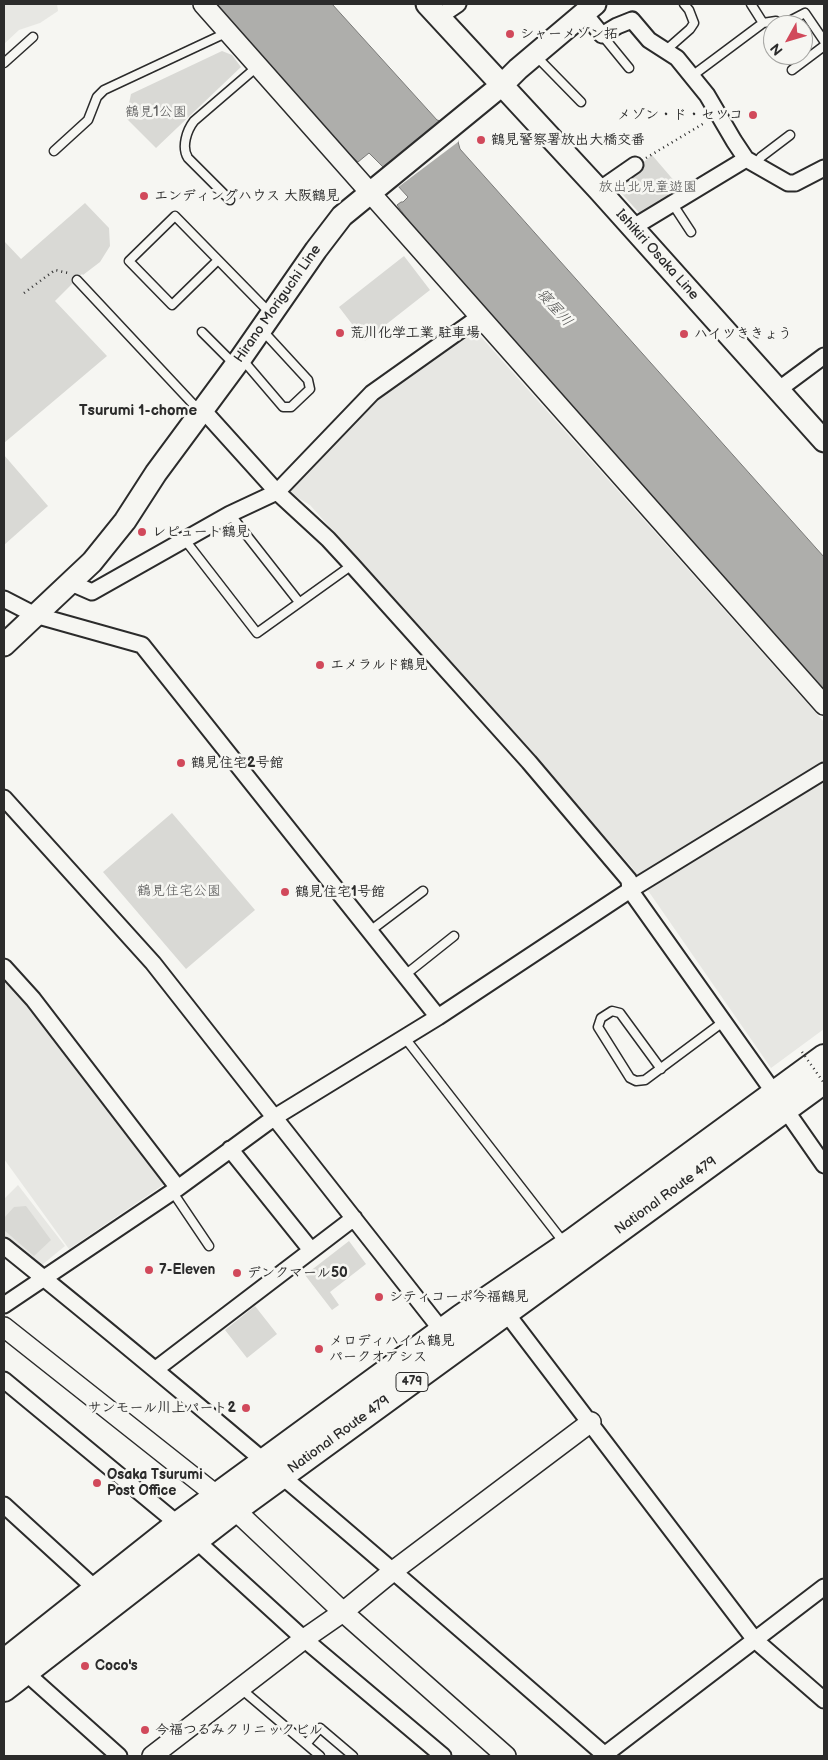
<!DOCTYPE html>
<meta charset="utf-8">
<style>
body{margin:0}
#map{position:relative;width:828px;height:1760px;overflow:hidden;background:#f6f6f2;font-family:"Balsamiq Sans",sans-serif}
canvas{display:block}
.frame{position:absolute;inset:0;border:5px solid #2b2b2b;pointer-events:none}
.north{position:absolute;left:763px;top:15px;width:50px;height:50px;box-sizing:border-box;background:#f6f6f2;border:1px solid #a5a5a2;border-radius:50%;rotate:231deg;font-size:14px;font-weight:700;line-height:20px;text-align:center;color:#2b2b2b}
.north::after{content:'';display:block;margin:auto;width:18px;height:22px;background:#d1495b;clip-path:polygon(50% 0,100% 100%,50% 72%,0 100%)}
</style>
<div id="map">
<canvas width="828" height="1760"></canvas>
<div class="frame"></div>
<div class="north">N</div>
</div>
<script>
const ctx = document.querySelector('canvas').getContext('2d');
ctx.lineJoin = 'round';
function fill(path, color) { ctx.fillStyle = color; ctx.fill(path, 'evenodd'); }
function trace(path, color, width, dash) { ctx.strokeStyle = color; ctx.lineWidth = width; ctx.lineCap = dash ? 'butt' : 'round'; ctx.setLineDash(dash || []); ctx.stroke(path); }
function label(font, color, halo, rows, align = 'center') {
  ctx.font = font + ' "Balsamiq Sans","Klee One",sans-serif'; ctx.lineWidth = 5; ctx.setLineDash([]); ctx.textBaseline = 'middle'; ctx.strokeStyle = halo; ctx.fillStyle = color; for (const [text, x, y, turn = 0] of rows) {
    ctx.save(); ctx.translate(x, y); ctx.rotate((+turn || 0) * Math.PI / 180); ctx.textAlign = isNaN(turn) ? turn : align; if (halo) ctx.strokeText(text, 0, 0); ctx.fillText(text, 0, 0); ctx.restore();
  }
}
fill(new Path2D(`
 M4,4h53l1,7 -18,12 -21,7 -15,14z
 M474,329l350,393v307l-53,39 -140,-202 -321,-361 -20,-12 -1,-10 78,-79z
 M4,978l46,55 116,150 -97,66 -65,-90z
 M18,1185l47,61 -28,23 -33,-28v-42z`), '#e7e7e3');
fill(new Path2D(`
 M222,51l10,4 9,12 -85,81 -30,-30 5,-24z
 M652,155l30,35 -40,26 -27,-30z
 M85,203l24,25 1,18 -10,16 -17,13 -1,-1 -27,27 52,55 -103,87v-202l17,18z
 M404,256l26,34 -65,51 -26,-34z
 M4,455l44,51 -44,39z
 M172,813l83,97 -69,59 -83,-97z
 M26,1206l25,34 -17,16 -30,-26v-12l10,-11z
 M349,1241l17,23 -36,28 9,13 -7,5 -27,-35z
 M255,1306l22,28 -30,24 -22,-28z`), '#d9d9d5');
const water = new Path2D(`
 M212,4h120l105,116 7,2 15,10 -2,6 3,11 364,408v134l-407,-459 -20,-27 4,-3h2l5,-5 -11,-12 -12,-19 -2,1 -14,-14 -11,9 -57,-57z`);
fill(water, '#aeaeab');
trace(water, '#7a7a78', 1);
fill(new Path2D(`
 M459,132l-1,10 -61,46 -2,-2z`), '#f6f6f2');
const service = new Path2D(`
 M751,4l12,19 13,-2 5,4
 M782,25l23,-12 19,28
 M602,35l27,33
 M665,51l25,-22 4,-6 -5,-13 -5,-6
 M535,55l46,47
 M4,63l29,-26
 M792,70l32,-24
 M692,76l71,-53
 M54,151l34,-31 9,-23 7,-7 124,-58
 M755,165l6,-8 29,-22
 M230,200l-42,-42c-7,-11 -1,-28 6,-37l64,-55
 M672,203l19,29
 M218,260l-46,45 -43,-44 46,-45 96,98
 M77,280l116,124 9,5
 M202,332l32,32
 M242,359l41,48h8l19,-18 -2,-9 -46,-50
 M230,514l69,88
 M185,540l72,93 95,-68
 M370,931l53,-40
 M405,975l49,-39
 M405,1038l160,206
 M661,1069l-41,-56 -8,-2 -11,7 -3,9 32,51 6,3 9,-1 78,-58
 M172,1191l37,55
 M240,1688l80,68
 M306,1744l14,-16 33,28`);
const minor = new Path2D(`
 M584,13l18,22 15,-9 15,-6 17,20 28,18 30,37 27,46 12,18 42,24h7l29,-15
 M439,17l19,-13
 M599,190l36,-25
 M632,228l114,-69
 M778,390l46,-34
 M203,410l74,82 51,47 24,26 177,197 100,118 1,10 145,204
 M69,582l23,10 138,-78 47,-22 95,-99 107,-76
 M4,599l31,16 107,30 296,372
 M4,798l149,165 294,374
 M4,967l29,32 145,189
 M785,1109l39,56
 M230,1149l81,101
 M4,1246c205,165 404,337 602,510
 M4,1305l174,-117 97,-71 163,-100 192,-127 194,-119
 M507,1314l248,326 69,60
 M156,1369l198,-151
 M4,1380l174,144 126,115 139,117
 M4,1505l93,85
 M25,1672l94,84
 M603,1756l221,-169`);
const tertiary = new Path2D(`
 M203,4l621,701
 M4,1327l231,183 108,102 163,144
 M152,1756l152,-117 39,-27 50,-41 198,-149`);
const secondary = new Path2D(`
 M427,4l172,186 225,251
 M4,645l88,-83 33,-41 31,-48 85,-115 75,-108 26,-34 160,-131 16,-16 77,-65`);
const trunk = new Path2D(`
 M4,1662l174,-138 283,-207 113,-77 250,-183
 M4,1689l231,-179 589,-429`);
trace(service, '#2b2b2b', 11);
trace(minor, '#2b2b2b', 19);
trace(tertiary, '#2b2b2b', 22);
trace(secondary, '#2b2b2b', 25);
trace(trunk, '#2b2b2b', 28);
trace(new Path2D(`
 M646,158l60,-36
 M24,293l31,-23 13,3`), '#2b2b2b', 2.5, [1, 4]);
trace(service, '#f6f6f2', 8);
trace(minor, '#f6f6f2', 15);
trace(tertiary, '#f6f6f2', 19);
trace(secondary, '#f6f6f2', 21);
trace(trunk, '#f6f6f2', 24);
trace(new Path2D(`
 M802,1052l22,31`), '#2b2b2b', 2.5, [1, 4]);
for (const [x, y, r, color] of [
 [510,34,5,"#d1495b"],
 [753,115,5,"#d1495b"],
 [481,140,5,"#d1495b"],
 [144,196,5,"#d1495b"],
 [340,333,5,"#d1495b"],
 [684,334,5,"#d1495b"],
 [142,532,5,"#d1495b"],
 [320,665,5,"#d1495b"],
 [181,763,5,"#d1495b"],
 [285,892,5,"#d1495b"],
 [149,1270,5,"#d1495b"],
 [237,1273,5,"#d1495b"],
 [379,1297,5,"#d1495b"],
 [319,1349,5,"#d1495b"],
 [246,1408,5,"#d1495b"],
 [97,1483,5,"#d1495b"],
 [85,1666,5,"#d1495b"],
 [145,1730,5,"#d1495b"]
]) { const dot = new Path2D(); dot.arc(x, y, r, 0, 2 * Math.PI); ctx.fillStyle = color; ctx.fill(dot); trace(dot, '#f6f6f2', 2); }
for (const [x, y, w] of [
 [412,1382,32]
]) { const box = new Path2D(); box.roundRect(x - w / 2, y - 9.5, w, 19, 4); ctx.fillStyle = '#f6f6f2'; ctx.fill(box); trace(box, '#2b2b2b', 1); }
label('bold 12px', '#2b2b2b', null, [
 ["479",412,1382]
]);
label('bold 14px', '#2b2b2b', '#f6f6f2', [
 ["シャーメゾン拓",520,34],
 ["メゾン・ド・セツコ",743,115,"right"],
 ["鶴見警察署放出大橋交番",491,140],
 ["エンディングハウス 大阪鶴見",154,196],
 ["荒川化学工業 駐車場",350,333],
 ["ハイツききょう",694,334],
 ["レピュート鶴見",152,532],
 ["エメラルド鶴見",330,665],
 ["鶴見住宅2号館",191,763],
 ["鶴見住宅1号館",295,892],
 ["7-Eleven",159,1270],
 ["デンクマール50",247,1273],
 ["シティコーポ今福鶴見",389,1297],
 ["メロディハイム鶴見",329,1341],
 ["パークオアシス",329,1357],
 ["サンモール川上パート2",236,1408,"right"],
 ["Osaka Tsurumi",107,1475],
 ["Post Office",107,1491],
 ["Coco's",95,1666],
 ["今福つるみクリニックビル",155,1730]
], 'left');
label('14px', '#565656', '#f6f6f2', [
 ["鶴見1公園",156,112],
 ["放出北児童遊園",648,187],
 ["鶴見住宅公園",179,891]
]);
label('14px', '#2b2b2b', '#f6f6f2', [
 ["Ishikiri Osaka Line",657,255,48],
 ["Hirano Moriguchi Line",278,304,-55],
 ["National Route 479",666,1196,-36],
 ["National Route 479",339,1435,-36]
]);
label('italic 15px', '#525251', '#f6f6f2', [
 ["寝屋川",554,308,48]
]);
label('bold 15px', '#2b2b2b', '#f6f6f2', [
 ["Tsurumi 1-chome",138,411]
]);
</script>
